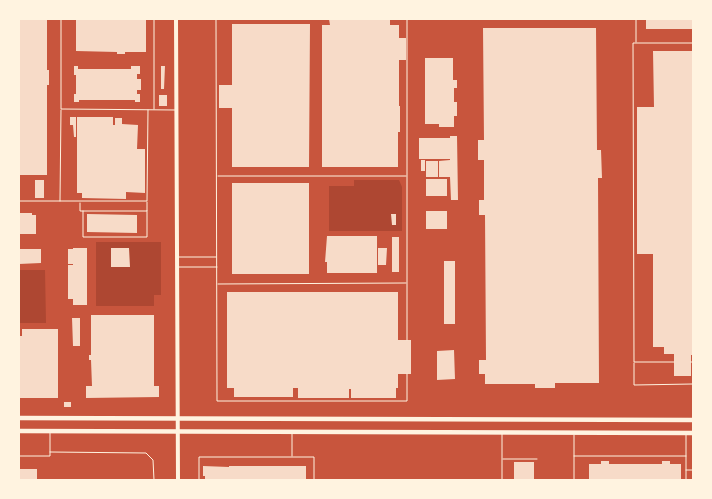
<!DOCTYPE html>
<style>
body{margin:0}
#map{position:relative;width:712px;height:499px;overflow:hidden;background:#c8553d;font-family:"Exo 2",sans-serif}
canvas{display:block}
.frame{position:absolute;inset:0;border:20px solid #fff3e0;pointer-events:none}
</style>
<div id="map">
<canvas width="712" height="499"></canvas>
<div class="frame"></div>
</div>
<script>
const ctx = document.querySelector('canvas').getContext('2d');
ctx.lineJoin = 'round';
function fill(path, color) { ctx.fillStyle = color; ctx.fill(path, 'evenodd'); }
function trace(path, color, width, dash) { ctx.strokeStyle = color; ctx.lineWidth = width; ctx.lineCap = dash ? 'butt' : 'round'; ctx.setLineDash(dash || []); ctx.stroke(path); }
fill(new Path2D(`
 M354,180h45l3,7v44h-73v-45h25z
 M96,242h65v53h-7v11h-58z
 M19,270h26l1,53h-27z`), '#ae4732');
fill(new Path2D(`
 M19,19h28v51h2v15h-2v90h-28z
 M76,19h70v33h-21v2h-8v-2l-41,-1z
 M329,19h61v6h9v13h7v22h-7v46h1v26h-2v35h-76v-142h8z
 M646,19h47v10h-47z
 M232,24h78l-1,143h-77v-59h-13v-23h13z
 M483,28h113l1,122h4l1,28h-4l1,205h-44v5h-20v-4h-50v-10h-6v-14h7l-1,-145h-6v-15h5v-40h-6v-20h6z
 M653,51h40v304h-2v21h-17v-22h-10v-7h-11v-93h-16v-147h17z
 M425,58h28v22h4v8h-3v14h3v14h-3v11h-15v-3h-14z
 M74,66h4v3h53v-3h9v8h-3v5h4v11h-4v4h3v8h-5v-2h-56v2h-5v-8h2v-19h-2z
 M161,66h4l-1,23h-3z
 M159,95h8v11h-8z
 M70,117h6v20h-2l-1,-12h-3z
 M77,117h36v8h2v-7h7v6l16,1 -1,24h8v44l-19,-1v7l-44,-1v-5h-5z
 M450,136h7l1,64h-7l-1,-23h-11v-16l11,-1v-1h-31v-21h31z
 M421,160h4v11h-4z
 M426,161h12v16h-12z
 M426,179h21v17h-21z
 M35,180h9v18h-9z
 M232,183h77v91h-77z
 M426,211h21v18h-21z
 M19,213h13v2h4v19h-17z
 M87,214l50,1v18l-50,-1z
 M391,214h5v11h-4z
 M327,236h50v37h-50v-11h-2z
 M392,237h7v35h-7z
 M73,248h14v57h-14v-6h-5v-34h5v-1h-5v-15h5z
 M111,248h18l1,19h-19z
 M378,248h9l-1,17h-8z
 M19,249h22v14l-22,1z
 M444,261h11v63h-11z
 M227,292h171v48h13v34h-13v14h-2v10h-45v-9h-2v9h-51v-10h-5v9h-59v-9h-7z
 M91,315h63v71h5v11l-73,1v-12h6l-1,-26h-2v-5h2z
 M72,318h8v28h-7z
 M22,329h36v69h-39v-62h3z
 M454,350l1,29 -18,1v-29z
 M64,402h7v5h-7z
 M601,461h8v3h53v-3h8v3h11v16h-92v-16h12z
 M514,462h20v18h-20z
 M203,466l26,1v-1h77v14h-101v-4h-2z
 M19,469h18v11h-18z`), '#f7dbc8');
trace(new Path2D(`
 M61,19v90l115,1
 M216,19l1,382h190v-27
 M407,19v321
 M636,42v-23
 M154,109v-90
 M218,176h188
 M19,201h128l1,-91
 M60,201l1,-91
 M80,203v8h67v-9
 M83,211v26h64v-26
 M177,257h39
 M178,267h39
 M218,284l188,-1
 M674,362h-40l-1,-319h60
 M691,362h2
 M634,363v22l59,-1
 M292,433v23
 M686,434v46
 M574,435v45
 M50,452l96,1 7,7 1,20
 M19,456h31v-24
 M574,456h112
 M503,459h34
 M686,470h7
 M199,480v-23h115v23
 M502,480v-47`), '#fff3e0', 1);
trace(new Path2D(`
 M176,19l2,461`), '#fff3e0', 4);
trace(new Path2D(`
 M19,418l674,2
 M19,431l674,2`), '#fff3e0', 4.5);
</script>
